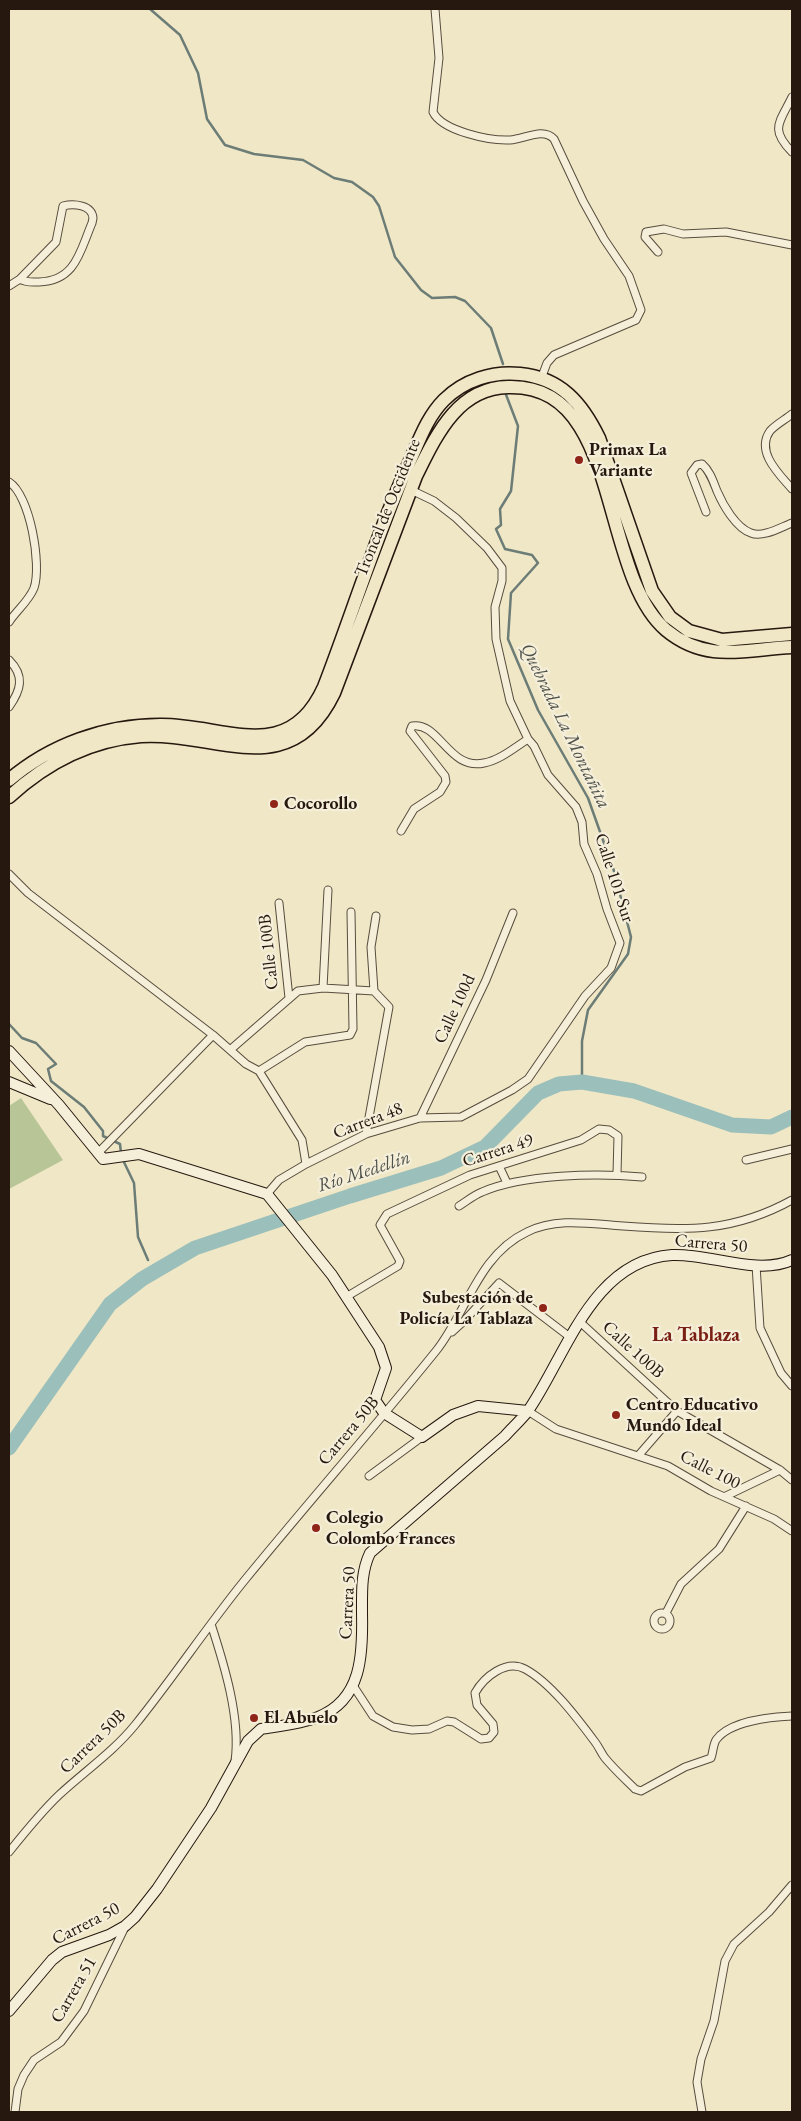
<!DOCTYPE html>
<meta charset="utf-8">
<style>
body{margin:0}
#map{position:relative;width:801px;height:2121px;overflow:hidden;background:#f0e7c6;font-family:"EB Garamond",serif}
canvas{display:block}
.frame{position:absolute;inset:0;border:10px solid #26180f;pointer-events:none}
</style>
<div id="map">
<canvas width="801" height="2121"></canvas>
<div class="frame"></div>
</div>
<script>
const ctx = document.querySelector('canvas').getContext('2d');
ctx.lineJoin = 'round';
function fill(path, color) { ctx.fillStyle = color; ctx.fill(path, 'evenodd'); }
function trace(path, color, width, dash) { ctx.strokeStyle = color; ctx.lineWidth = width; ctx.lineCap = dash ? 'butt' : 'round'; ctx.setLineDash(dash || []); ctx.stroke(path); }
function label(font, color, halo, rows, align = 'center') {
  ctx.font = font + ' "EB Garamond",serif'; ctx.lineWidth = 4.5; ctx.setLineDash([]); ctx.textBaseline = 'middle'; ctx.strokeStyle = halo; ctx.fillStyle = color; for (const [text, x, y, turn = 0] of rows) {
    ctx.save(); ctx.translate(x, y); ctx.rotate((+turn || 0) * Math.PI / 180); ctx.textAlign = isNaN(turn) ? turn : align; if (halo) ctx.strokeText(text, 0, 0); ctx.fillText(text, 0, 0); ctx.restore();
  }
}
fill(new Path2D(`
 M21,1098l42,62 -54,29v-83z`), '#b8c596');
trace(new Path2D(`
 M150,9l30,26 18,38 9,46 18,26 29,9 49,6 31,18 18,4 21,15 6,9 16,51 26,33 11,8 23,-1 10,4 26,27 12,36
 M505,392l13,34 -7,65 -11,18 1,16 -5,4 9,20 27,6 6,8 -27,30 -3,46 30,71 50,88 26,73 17,66 -3,17 -40,56 -6,31v41
 M9,1024l13,14 14,5 20,21 -8,5 3,12 33,26 19,24v5l17,8 1,9
 M122,1158l12,25 4,54 10,23`), '#6c7c76', 2.5);
trace(new Path2D(`
 M9,1448l101,-144 32,-25 53,-31 155,-52 91,-28 44,-21 53,-54 21,-9 23,-2 52,9 98,34 39,2 21,-10`), '#9bbfba', 15);
const street = new Path2D(`
 M435,9l4,49 -6,54c9,19 57,29 77,28 15,-1 33,-13 44,-1l29,62 21,38 25,37 12,34 -5,10 -82,35 -7,8 -6,16
 M792,97c-12,25 -23,32 0,55
 M658,252l-13,-15 1,-5 18,-3 19,5 43,-2 66,13
 M9,286l11,-7c6,4 12,3 19,3 37,-1 41,-31 53,-59l1,-5c-1,-13 -19,-15 -30,-12l-7,36 -36,37
 M792,414c-6,5 -17,11 -22,17 -15,21 10,44 22,58
 M9,482c21,13 33,83 25,106 -5,13 -18,23 -25,34
 M411,490l23,11 22,17 31,30 15,20v13l-7,26 1,32 14,62 18,38
 M706,512l-15,-39 6,-8 5,-1c8,7 11,17 15,27 6,14 19,37 34,42 12,5 30,-6 41,-10
 M9,660c16,16 12,30 0,47
 M9,874l19,19 185,142 -115,118
 M279,903l10,95
 M323,988l5,-98
 M374,991l-3,-44 5,-31
 M213,1035l33,29 13,7 43,69 4,24
 M230,1050l68,-59 25,-3 51,3 15,16 -23,127
 M259,1071l46,-29 45,-7 3,-6 -2,-117
 M420,1118l66,-138 27,-67
 M746,1160l46,-11
 M499,1166l8,17
 M267,1194l12,-14 27,-16 60,-30 54,-16 41,-1 51,-27 16,-11 57,-83 26,-28 9,-25 -13,-34 -10,-35 -13,-30 -2,-22 -6,-15 -28,-32 -14,-29 -6,-7c-14,9 -28,21 -44,24 -35,8 -45,-42 -72,-37l-2,5 35,45 1,6 -6,10 -26,17 -13,22
 M459,1206c8,-5 15,-11 23,-14 41,-18 116,-19 160,-15
 M756,1265l4,63 21,45 11,13
 M346,1297l52,-31 2,-5 -20,-36 7,-11 83,-39 111,-35 18,-11 10,1 9,6 -1,38
 M580,1322l97,89 103,59 12,10
 M452,1332l12,-11 35,-38 72,55
 M528,1411l28,18 112,37 43,25 63,28 18,12
 M638,1456l39,-45
 M369,1476l53,-39
 M726,1496l54,-26
 M654 1621a8 8 0 1 1 16 0a8 8 0 1 1-16 0Z
 M666,1613l15,-29 38,-35 27,-43
 M211,1624c13,40 30,95 24,137
 M354,1687l19,29 20,11 19,3 17,-1 18,-8 7,1 27,17 8,-1 5,-6 -1,-8 -16,-19 -2,-12c9,-16 31,-34 50,-24 26,14 52,49 70,73 4,5 6,11 10,16 9,11 20,21 30,31l6,2 44,-24 26,-9c2,-5 2,-13 5,-18 13,-19 55,-23 76,-24
 M9,1852c16,-20 32,-40 50,-57 26,-24 54,-43 76,-70 38,-47 71,-97 109,-144 63,-77 129,-152 192,-230 31,-39 42,-96 91,-119 30,-15 64,-8 96,-6 64,5 111,6 169,-26
 M15,2112l3,-23 6,-14 10,-15 27,-18 23,-31 41,-84
 M702,2112l-5,-30 4,-23 13,-38 11,-60 9,-17 35,-32 23,-27`);
const secondary = new Path2D(`
 M9,1051l50,54 44,54 36,-5 128,40 65,81 47,72 7,21 -11,32 9,13 38,24 31,-22 25,-9 50,5
 M9,1082l41,17
 M9,2011l43,-51 10,-8 47,-17 16,-9 10,-9 22,-28 54,-81 37,-67 13,-12c19,-3 40,-5 57,-12 44,-17 45,-63 44,-104 0,-22 -1,-41 8,-60l135,-117c7,-8 16,-16 23,-25 38,-55 64,-151 144,-156 37,-2 85,21 120,5`);
const highway = new Path2D(`
 M9,780c41,-35 96,-55 151,-55 64,-1 128,42 164,-38 29,-75 52,-151 85,-224 10,-22 18,-46 35,-63 20,-20 49,-29 76,-26 41,4 62,29 79,64l53,153 18,26 19,14 33,9 70,-6
 M9,797c37,-34 81,-57 132,-61 74,-5 149,49 193,-43l82,-217c20,-40 41,-88 92,-89 115,-4 90,185 158,243 41,34 80,19 126,17`);
trace(street, '#584c3d', 9);
trace(secondary, '#26180f', 12);
trace(highway, '#26180f', 15);
trace(street, '#f5efda', 7);
trace(secondary, '#f5efda', 10);
trace(highway, '#f0e7c6', 12);
for (const [x, y, r, color] of [
 [579,460,5,"#8f2418"],
 [274,804,5,"#8f2418"],
 [543,1308,5,"#8f2418"],
 [616,1415,5,"#8f2418"],
 [316,1528,5,"#8f2418"],
 [254,1718,5,"#8f2418"]
]) { const dot = new Path2D(); dot.arc(x, y, r, 0, 2 * Math.PI); ctx.fillStyle = color; ctx.fill(dot); trace(dot, '#f5efda', 2); }
label('bold 18px', '#26180f', '#f5efda', [
 ["Primax La",589,450],
 ["Variante",589,471],
 ["Cocorollo",284,804],
 ["Subestación de",533,1298,"right"],
 ["Policía La Tablaza",533,1319,"right"],
 ["Centro Educativo",626,1405],
 ["Mundo Ideal",626,1426],
 ["Colegio",326,1518],
 ["Colombo Frances",326,1539],
 ["El Abuelo",264,1718]
], 'left');
label('18px', '#26180f', '#f5efda', [
 ["Troncal de Occidente",388,508,-68],
 ["Calle 101 Sur",614,878,72],
 ["Calle 100B",269,952,-96],
 ["Calle 100d",455,1009,-65],
 ["Carrera 48",368,1121,-21],
 ["Carrera 49",498,1151,-18],
 ["Carrera 50",711,1244,5],
 ["Calle 100B",633,1350,42],
 ["Carrera 50B",349,1431,-50],
 ["Calle 100",710,1470,27],
 ["Carrera 50",348,1603,-87],
 ["Carrera 50B",93,1742,-44],
 ["Carrera 50",86,1924,-27],
 ["Carrera 51",74,1990,-60]
]);
label('italic 19px', '#4f524b', '#f5efda', [
 ["Quebrada La Montañita",565,726,64],
 ["Río Medellín",364,1172,-18]
]);
label('bold 20px', '#7a1f14', '#f5efda', [
 ["La Tablaza",696,1336]
]);
</script>
